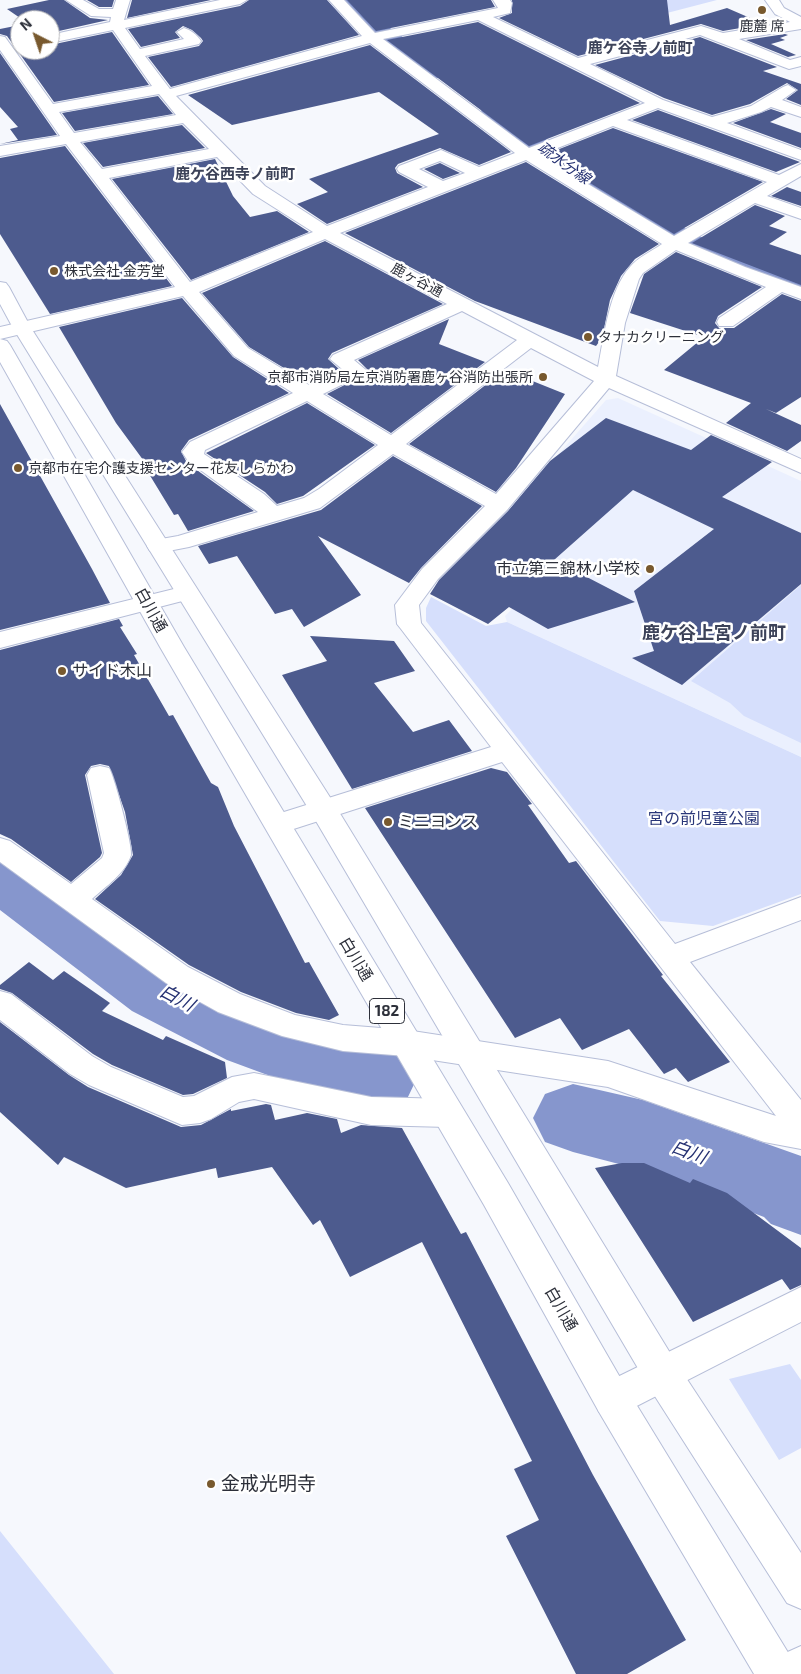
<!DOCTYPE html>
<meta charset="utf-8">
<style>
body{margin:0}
#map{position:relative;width:801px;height:1674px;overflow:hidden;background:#f6f8fd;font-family:"Exo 2",sans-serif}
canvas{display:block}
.north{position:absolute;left:10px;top:10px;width:50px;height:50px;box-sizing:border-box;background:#fff;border:1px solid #abacb0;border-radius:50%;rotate:319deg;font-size:14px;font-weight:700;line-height:20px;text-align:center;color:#2d303a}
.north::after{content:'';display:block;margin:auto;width:18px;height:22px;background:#78592e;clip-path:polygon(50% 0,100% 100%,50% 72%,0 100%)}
</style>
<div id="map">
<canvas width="801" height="1674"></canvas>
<div class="north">N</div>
</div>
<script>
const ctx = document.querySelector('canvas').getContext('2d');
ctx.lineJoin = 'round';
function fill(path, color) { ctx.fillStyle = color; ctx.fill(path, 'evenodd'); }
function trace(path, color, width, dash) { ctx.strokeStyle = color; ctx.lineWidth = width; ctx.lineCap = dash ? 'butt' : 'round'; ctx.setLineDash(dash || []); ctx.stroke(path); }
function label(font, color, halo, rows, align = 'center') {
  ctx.font = font + ' "Exo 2","Noto Sans JP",sans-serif'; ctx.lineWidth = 5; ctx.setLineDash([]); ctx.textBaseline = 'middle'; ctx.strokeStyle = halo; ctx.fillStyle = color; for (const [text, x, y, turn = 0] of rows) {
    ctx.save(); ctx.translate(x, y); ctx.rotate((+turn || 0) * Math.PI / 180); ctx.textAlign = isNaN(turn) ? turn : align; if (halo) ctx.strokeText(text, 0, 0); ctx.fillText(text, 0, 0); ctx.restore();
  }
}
fill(new Path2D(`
 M618,398l183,83v276l-294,-135 -2,-6 22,-22 15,-121 64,-73z`), '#ebf0fe');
fill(new Path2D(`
 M598,0h119l-50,13z
 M801,585v158l-57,-27 -14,-13 -39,-22z
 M431,597l55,29 21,-4 294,135v137l-88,32 -53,-5 -234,-300v-13z
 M790,1364l11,16v68l-22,12 -50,-81z
 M0,1531l114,143h-114z`), '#d6dffc');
fill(new Path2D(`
 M343,0h21l19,23 62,44 3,5 -3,5 -8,1 -8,-1 -60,-46z
 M492,104l8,2 129,93 82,43 45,18 45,14v17l-63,-19 -45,-20 -82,-43 -127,-93 -3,-5 3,-5z`), '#8696cd');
fill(new Path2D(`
 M0,846l25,7 161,116 95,47 126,37 11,23 -11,23 -28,10 -79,-22 -73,-27 -95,-49 -132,-101z
 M573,1084l70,16 158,56v79l-30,-11 -7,-7 -126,-48 -65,-17 -28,-10 -12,-24 12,-24z`), '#8696cd');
fill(new Path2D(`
 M49,0h15l26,18 18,2 -58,13v-13h-27l-16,-11z
 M87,0h27l-2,7h-13z
 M132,0h79l-84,18z
 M249,0h78l32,35 -188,52 -23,-30 51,-11 4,-5 -2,-3 -9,-8 -9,-4 -8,6 5,6 -39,9 -13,-18 112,-23z
 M347,0h144l4,7 -119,24z
 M512,0h155l3,25 57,-17 37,16 -41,7 -22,-7 -123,32 -79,-38 13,-5z
 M478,22l162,81 -111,43 -142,-106z
 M20,25v25h30v-5l62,-13 37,53 -95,17 -47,-66 -7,-2v-5z
 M785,34l3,1 -8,3 5,2 -14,4 25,11 -8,2 -42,-17z
 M700,37l77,30 -14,4 38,13v21l-15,-6 12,-9 -11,-7 -37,21 -38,11 -48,-17 -69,-33z
 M370,45l141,107 -32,13 -39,-17 -42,16 -3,4 2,5 26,14 -96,37 -30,-20 31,-12 -19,-13 130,-45 -60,-42 -147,33 -44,-30z
 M0,53l57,82 -57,9 18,-4 -8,-11 8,-2 -18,-20z
 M158,96l15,18 -98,17 -13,-18z
 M771,109l15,5 -16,8 31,11v15l-68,-25z
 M658,110l142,52 -24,10 -144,-52z
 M182,125l23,23 -102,19 -20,-24z
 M613,128l150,54 -89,52 -130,-79z
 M65,146l107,140 -122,28 -50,-80v-76z
 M215,159l18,37 17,21 27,-6 32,21 -118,48 -79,-101z
 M526,162l133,82 -24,15 -14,17 -11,24 -8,38 -6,8 -121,-45 -130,-68z
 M440,163l20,10 -17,6 -19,-10z
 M787,187l14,5v14l-30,-10z
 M755,205l30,11 -16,10 18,6 -18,12 32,11v30l-109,-42z
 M325,241l118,63 -111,49 -4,6 11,10 -30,14 -60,-36 -47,-54z
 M676,252l86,35 -44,29 -3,7 4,5h15l48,-34 19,7v96l-25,16 -10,-4 35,16v16l-14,10 -61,-28 25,-20 -87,-33 40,-33 -74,-24 14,-39z
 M182,298l51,59 56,36 -100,47 -8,11 6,12 67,48 -66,20 -10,-17 -4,1 -28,-46 3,-1 -33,-45 -57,-96z
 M449,319l-10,25 46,18 -94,71 -64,-39 37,-19 4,-5 -10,-10z
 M505,370l60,24 -49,74 -20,24 -87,-48z
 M307,403l68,42 -72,51 -26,8 -12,-12 -59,-39z
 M0,404l92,165 18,34 -110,27z
 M606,418l85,32 20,-15 61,27 -50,35 79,36v51l-119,101 -50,-27 22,-7 -20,-60 80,-62 -81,-39 -79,70 81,42 -87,27 -39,-22 -21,17 -58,-30 9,-14 69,-69 42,-50z
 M393,456l89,50 -61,62 -12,15 -91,-47 43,59 -57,32 -12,-18 -17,5 -38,-58 -28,8 -11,-18 123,-36z
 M119,619l4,7 -3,1 17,27 -3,1 35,61 4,-1 38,68 7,4 16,39 71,137 4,-1 30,53 -10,5 -33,-7 -55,-21 -52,-27 -94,-66 26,-24 12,-20 -8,-43 -16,-46 -9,-2 -9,2 -6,9 17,78 -2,4 -29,25 -60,-43 -11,-5v-184z
 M310,636l84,5 21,30 -41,12 39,49 36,-12 23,31 -120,38 -70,-114 45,-14z
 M491,768l16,4 25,32 -4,1 41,58 7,-2 87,114 -2,1 69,86 -42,20 -12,-14 -12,6 -35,-45 -47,21 -22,-32 -45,20 -150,-230z
 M29,962l24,18 11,-9 46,32 -8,8 61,29 3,-4 59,26 2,16 -34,16 -10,1 -71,-30 -19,-11 -81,-61 -12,-4v-4z
 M0,1022l69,53 19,12 93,40 20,-2 30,-16v2l35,-7 5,1 4,15 32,-7 30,6 4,14 20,-8 41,3 59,106 5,-2 127,243 93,165 -59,34h-51l-70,-138 33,-16 -25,-51 18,-8 -110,-219 -72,35 -30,-57 -7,5 -41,-58 -54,11 -2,-10 -90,20 -62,-31 -6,8 -58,-53z
 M622,1163h22l46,20 3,-4 34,14 74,55v37l-11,5 -8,-11 -89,43 -98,-154z`), '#4d5b8e');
const minor = new Path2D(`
 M66,0h17l16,9h14l3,-9h14l-6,20 96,-20h27l-7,4 -115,24 15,21 44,-10 -7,-7 7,-4c7,2 13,7 17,13l-2,3 -54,12 25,33 192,-53 -33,-36h15l31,33 123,-25 -5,-8h17l2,3 -2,10 -17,4 85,41 123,-32 22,7 67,-11 -15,-8 -10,-14h14l5,8 17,9v12l-62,10 51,21 11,-3v9l-12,3 -89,-34 -110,29 73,36 49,17 39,-11 32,-19 5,-2 8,5 -14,10 19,7v10l-30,-10 -10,5 -34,11 74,27v10l-143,-52 -31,12 152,55 22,-11v12l-34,20 34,12v11l-46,-16 -67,40 57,24 56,20v12l-19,-7 -49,34h-14l-2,-4 2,-4 47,-31 -90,-37 -33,23 -4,6 -14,44 -9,53 185,83v14l-192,-85 -102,122 -69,69 -19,26 2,18 254,321 126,-47v23l-111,42 111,138v49l-37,-7 -156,-55 -202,-31 -63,-5 -61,-15 -64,-24 -52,-29 -166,-121v-24l10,3 61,43 31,-26 2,-5 -17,-78 4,-7 9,-2 9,2c6,10 24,80 22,87 -6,19 -25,31 -39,44l96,68 52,27 55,21 48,10 63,5 202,31 168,55 -274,-354 -224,72 -10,-3 -4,-7 4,-7 223,-70 -90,-118 -4,-5 -2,-19 27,-36 63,-63 -92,-52 -73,54 -131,39 -31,6 -8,-2 -3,-5 3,-5 28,-5 80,-24 -70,-51 -6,-9 8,-10 103,-49 -59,-37 -51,-60 -183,43v-12l175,-40 -109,-143 -66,12v-10l60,-10 -60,-86v-14l5,1 48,67 99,-18 -39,-56 -63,13v-8l60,-13 1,-5 -20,-1zM478,20l167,83 -116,45 -146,-109zM370,43l145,110 -36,14 -38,-17 -42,16 -2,3 2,3 29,15 -101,39 -62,-40 -89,-90zM159,94l17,21 -102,18 -15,-21zM183,123l26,26 -107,20 -22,-27zM613,126l154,56 -93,54 -134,-81zM217,157l36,37 60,38 -123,50 -81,-104zM526,160l136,84c-10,7 -25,14 -32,23 -21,23 -26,70 -32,100l-258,-134zM440,161l25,12 -22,8 -24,-12zM325,239l122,65 -114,51 -3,4 12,10 -33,16 -61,-37 -49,-56zM462,311l55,29 -126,95 -68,-41 40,-20 3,-4 -12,-10zM531,348l63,33 -98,113 -90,-50zM307,401l71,44 -59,44 -15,9 -27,8 -13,-12 -60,-40 1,-4z
 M186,586l8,2 4,5 -4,5 -194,50v-16z
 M0,991l11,3 81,62 19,11 72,30 11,-1 38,-19 22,-4 117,24 77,2 11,4 5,10 -5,10 -11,4 -77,-2 -117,-26 -15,3 -28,17 -11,4 -18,2 -93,-40 -19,-11 -70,-54z
 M801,1287v35l-176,90 -13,5 -13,-5 -5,-13 5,-13z
 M801,1646v28h-35l6,-15z`);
const major = new Path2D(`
 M0,282l6,1 3,4 22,41 302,474 342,559 126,192v56l-14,-6 -138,-216 -336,-571 -300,-488 -13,-24z
 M0,339l7,2 3,4 174,302 324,536 117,203 167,273 6,15h-44l-155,-262 -115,-207 -324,-558 -160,-285z`);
trace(minor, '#b6bed8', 2);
trace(major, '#b6bed8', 2);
fill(minor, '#fff');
fill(major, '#fff');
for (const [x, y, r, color] of [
 [762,10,5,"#78592e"],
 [54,271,5,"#78592e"],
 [588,337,5,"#78592e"],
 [543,377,5,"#78592e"],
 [18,468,5,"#78592e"],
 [650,569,5,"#78592e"],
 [62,671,5,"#78592e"],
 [388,822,5,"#78592e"],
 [211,1484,5,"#78592e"]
]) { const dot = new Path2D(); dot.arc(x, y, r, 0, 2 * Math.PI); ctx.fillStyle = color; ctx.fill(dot); trace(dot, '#fff', 2); }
label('14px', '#2d303a', '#fff', [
 ["鹿麓 席",762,26,"center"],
 ["株式会社 金芳堂",64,271],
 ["タナカクリーニング",598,337],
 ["京都市消防局左京消防署鹿ヶ谷消防出張所",533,377,"right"],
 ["京都市在宅介護支援センター花友しらかわ",28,468]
], 'left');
label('14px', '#2d303a', '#fff', [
 ["鹿ヶ谷通",417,280,28]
]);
label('bold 15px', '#3d4359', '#fff', [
 ["鹿ケ谷寺ノ前町",640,48],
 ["鹿ケ谷西寺ノ前町",235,174]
]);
label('italic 15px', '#253172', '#fff', [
 ["疏水分線",564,163,36]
]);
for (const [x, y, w] of [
 [387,1011,35]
]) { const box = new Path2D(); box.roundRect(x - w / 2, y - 12.5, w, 25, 4); ctx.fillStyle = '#fff'; ctx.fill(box); trace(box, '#2d303a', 1); }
label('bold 15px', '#2d303a', null, [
 ["182",387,1011]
]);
label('16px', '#2d303a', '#fff', [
 ["市立第三錦林小学校",640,569,"right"],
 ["サイド木山",72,671],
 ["ミニヨンス",398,822]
], 'left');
label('16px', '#2d303a', '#fff', [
 ["白川通",151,610,61],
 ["白川通",356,959,59],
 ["白川通",561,1309,60]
]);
label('16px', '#2a3779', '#fff', [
 ["宮の前児童公園",704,819]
]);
label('bold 18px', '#3d4359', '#fff', [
 ["鹿ケ谷上宮ノ前町",714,633]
]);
label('italic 18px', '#253172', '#fff', [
 ["白川",177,998,28],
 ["白川",689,1152,21]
]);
label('19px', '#2d303a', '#fff', [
 ["金戒光明寺",221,1484]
], 'left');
</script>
